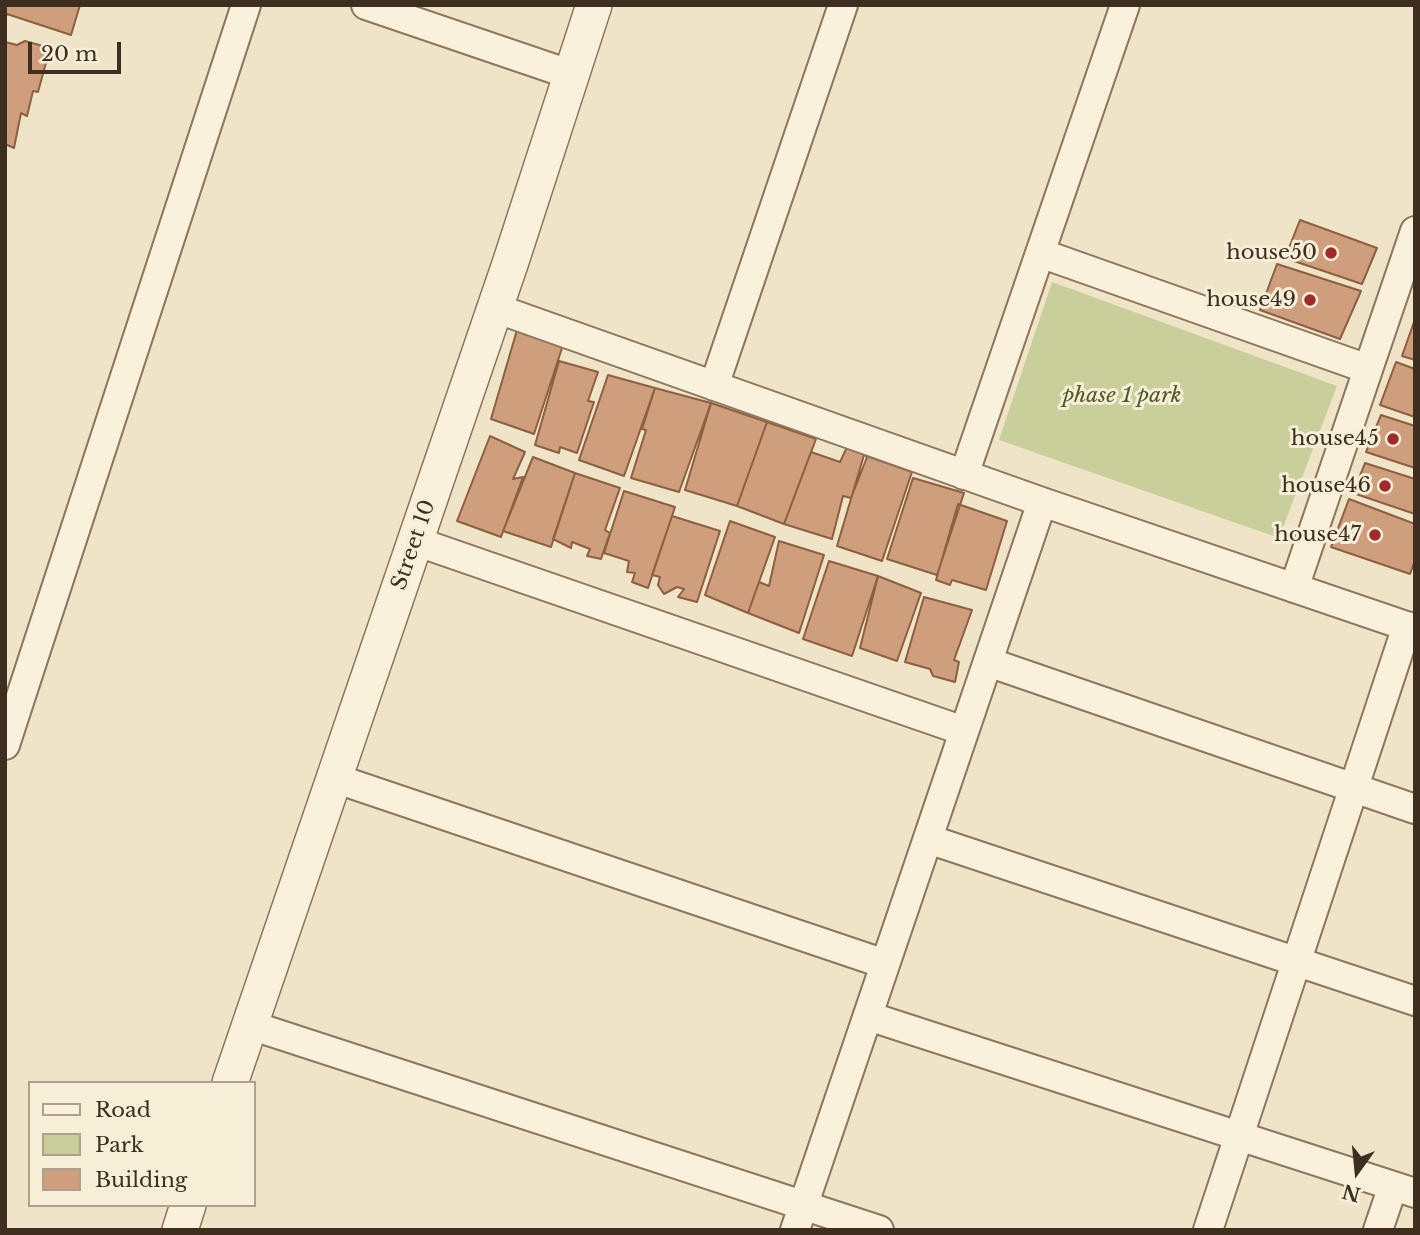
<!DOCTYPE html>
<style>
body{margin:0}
#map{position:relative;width:1420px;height:1235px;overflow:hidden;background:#f0e4c8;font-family:"Libre Baskerville",serif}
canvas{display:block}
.frame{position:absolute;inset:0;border:7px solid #3d2e20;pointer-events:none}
.legend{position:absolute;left:28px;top:1081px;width:228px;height:126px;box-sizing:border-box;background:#f7eed8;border:2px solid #ada18e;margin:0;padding:9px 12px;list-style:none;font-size:21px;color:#3d2e20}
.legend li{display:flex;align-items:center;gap:14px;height:35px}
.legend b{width:35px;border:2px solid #ada18e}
.north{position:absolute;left:1322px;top:1137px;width:70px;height:70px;-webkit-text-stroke:5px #f7eed8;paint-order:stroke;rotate:195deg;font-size:19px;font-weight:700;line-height:28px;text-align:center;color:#3d2e20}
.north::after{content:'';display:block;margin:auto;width:24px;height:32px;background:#3d2e20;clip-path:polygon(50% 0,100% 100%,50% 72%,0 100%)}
.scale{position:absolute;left:28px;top:42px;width:93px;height:32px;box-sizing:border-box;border:4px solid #3d2e20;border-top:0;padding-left:9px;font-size:21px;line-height:24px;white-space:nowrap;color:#3d2e20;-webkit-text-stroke:5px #f7eed8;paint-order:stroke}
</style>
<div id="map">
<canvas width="1420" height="1235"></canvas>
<div class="frame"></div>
<ul class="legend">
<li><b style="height:9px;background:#faf1dc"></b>Road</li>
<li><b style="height:19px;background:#c9cf9b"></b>Park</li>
<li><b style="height:19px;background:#cf9f7d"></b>Building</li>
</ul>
<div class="north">N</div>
<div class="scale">20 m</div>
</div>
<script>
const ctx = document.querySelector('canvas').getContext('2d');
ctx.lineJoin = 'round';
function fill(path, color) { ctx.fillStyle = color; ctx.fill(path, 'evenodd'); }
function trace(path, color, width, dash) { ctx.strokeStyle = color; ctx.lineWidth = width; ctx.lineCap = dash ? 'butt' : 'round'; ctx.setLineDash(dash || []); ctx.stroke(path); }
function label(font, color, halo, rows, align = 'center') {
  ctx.font = font + ' "Libre Baskerville",serif'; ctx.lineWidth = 6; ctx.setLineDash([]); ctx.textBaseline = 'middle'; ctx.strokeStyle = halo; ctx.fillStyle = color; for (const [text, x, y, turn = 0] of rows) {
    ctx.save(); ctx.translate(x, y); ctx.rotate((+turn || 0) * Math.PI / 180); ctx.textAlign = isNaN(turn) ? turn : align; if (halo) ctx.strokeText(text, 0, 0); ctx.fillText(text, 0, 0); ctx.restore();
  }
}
fill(new Path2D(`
 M1052,282l285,104 -58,152 -280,-98z`), '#c9cf9b');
const building = new Path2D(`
 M5,5h75l-9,30 -64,-21 -2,5z
 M25,41l25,7 -12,44 -5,-1 -6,25 -6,-3 -7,35 -9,-4v-102l12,3z
 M1300,220l77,28 -15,36 -77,-26z
 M1277,264l84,27 -21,48 -80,-29z
 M1415,319v41l-13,-4z
 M517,330l46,15 -29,89 -43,-15z
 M559,361l39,11 -10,29 6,1 -17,51 -17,-6 -1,6 -24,-8z
 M1396,362l19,7v48l-35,-12z
 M608,375l47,13 -31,88 -45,-16z
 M655,388l56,15 -32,89 -48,-14 15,-48 -4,-1z
 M711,403l56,19 -30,84 -52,-16z
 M1381,415l34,11v42l-49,-16z
 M767,422l49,17 -32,85 -47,-18z
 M490,436l35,16 -12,27 10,-2 -22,60 -44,-16z
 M848,445l21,7 -18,46 -8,-2 -11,43 -48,-15 27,-72 29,10z
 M864,455l48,17 -30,89 -45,-15z
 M533,457l42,16 -24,74 -48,-16z
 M1365,463l50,16v35l-62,-21z
 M575,473l45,15 -15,42 5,3 -9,26 -14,-3 3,-7 -18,-7 -1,6 -18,-9z
 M913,478l51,15 -27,82 -50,-16z
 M624,491l51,16 -27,81 -16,-6 3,-9 -8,-1 2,-11 -25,-8z
 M1349,499l66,25v36l-5,14 -79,-27z
 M958,504l49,17 -21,69 -34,-10 -2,5 -14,-5z
 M672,516l48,15 -23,71 -19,-5 6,-8 -7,-2 -13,7 -6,-9 2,-8 -8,-2z
 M730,521l45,16 -27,76 -43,-18z
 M779,541l45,14 -25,78 -51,-20 11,-31 10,4z
 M829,561l49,15 -26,80 -49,-17z
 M878,576l43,17 -24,68 -37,-13z
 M924,597l48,13 -18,50 5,2 -4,20 -22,-6 -3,-7 -25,-7z`);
fill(building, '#cf9f7d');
trace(building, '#8d5f41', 2);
const minor = new Path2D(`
 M366,5l206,70
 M1040,253l328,116
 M495,308l547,194 373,127
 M714,386l129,-381
 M964,475l161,-470
 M415,541l549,190
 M1294,588l121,-357
 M988,662l427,147
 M5,745l241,-740
 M334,778l551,186
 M928,839l487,162
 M868,1016l547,177
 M250,1025l629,205
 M795,1230l247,-728
 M1208,1230l199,-604
 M1378,1230l15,-44`);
const tertiary = new Path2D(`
 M230,1083l281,-822 83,-256
 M180,1230l8,-25`);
trace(minor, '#8d765c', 32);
trace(tertiary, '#8d765c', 38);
trace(minor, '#faf1dc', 28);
trace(tertiary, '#faf1dc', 35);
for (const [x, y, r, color] of [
 [1331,253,7,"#9e2a2b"],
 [1310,300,7,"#9e2a2b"],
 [1393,439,7,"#9e2a2b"],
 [1385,486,7,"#9e2a2b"],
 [1375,535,7,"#9e2a2b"]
]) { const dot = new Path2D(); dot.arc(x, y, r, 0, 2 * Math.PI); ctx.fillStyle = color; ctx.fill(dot); trace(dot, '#f7eed8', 2.5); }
label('21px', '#3d2e20', '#f7eed8', [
 ["house50",1317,253],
 ["house49",1296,300],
 ["house45",1379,439],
 ["house46",1371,486],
 ["house47",1361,535]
], 'right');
label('italic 21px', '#4d5a26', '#f7eed8', [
 ["phase 1 park",1122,396]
]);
label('21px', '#3d2e20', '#f7eed8', [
 ["Street 10",414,545,-71]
]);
</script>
